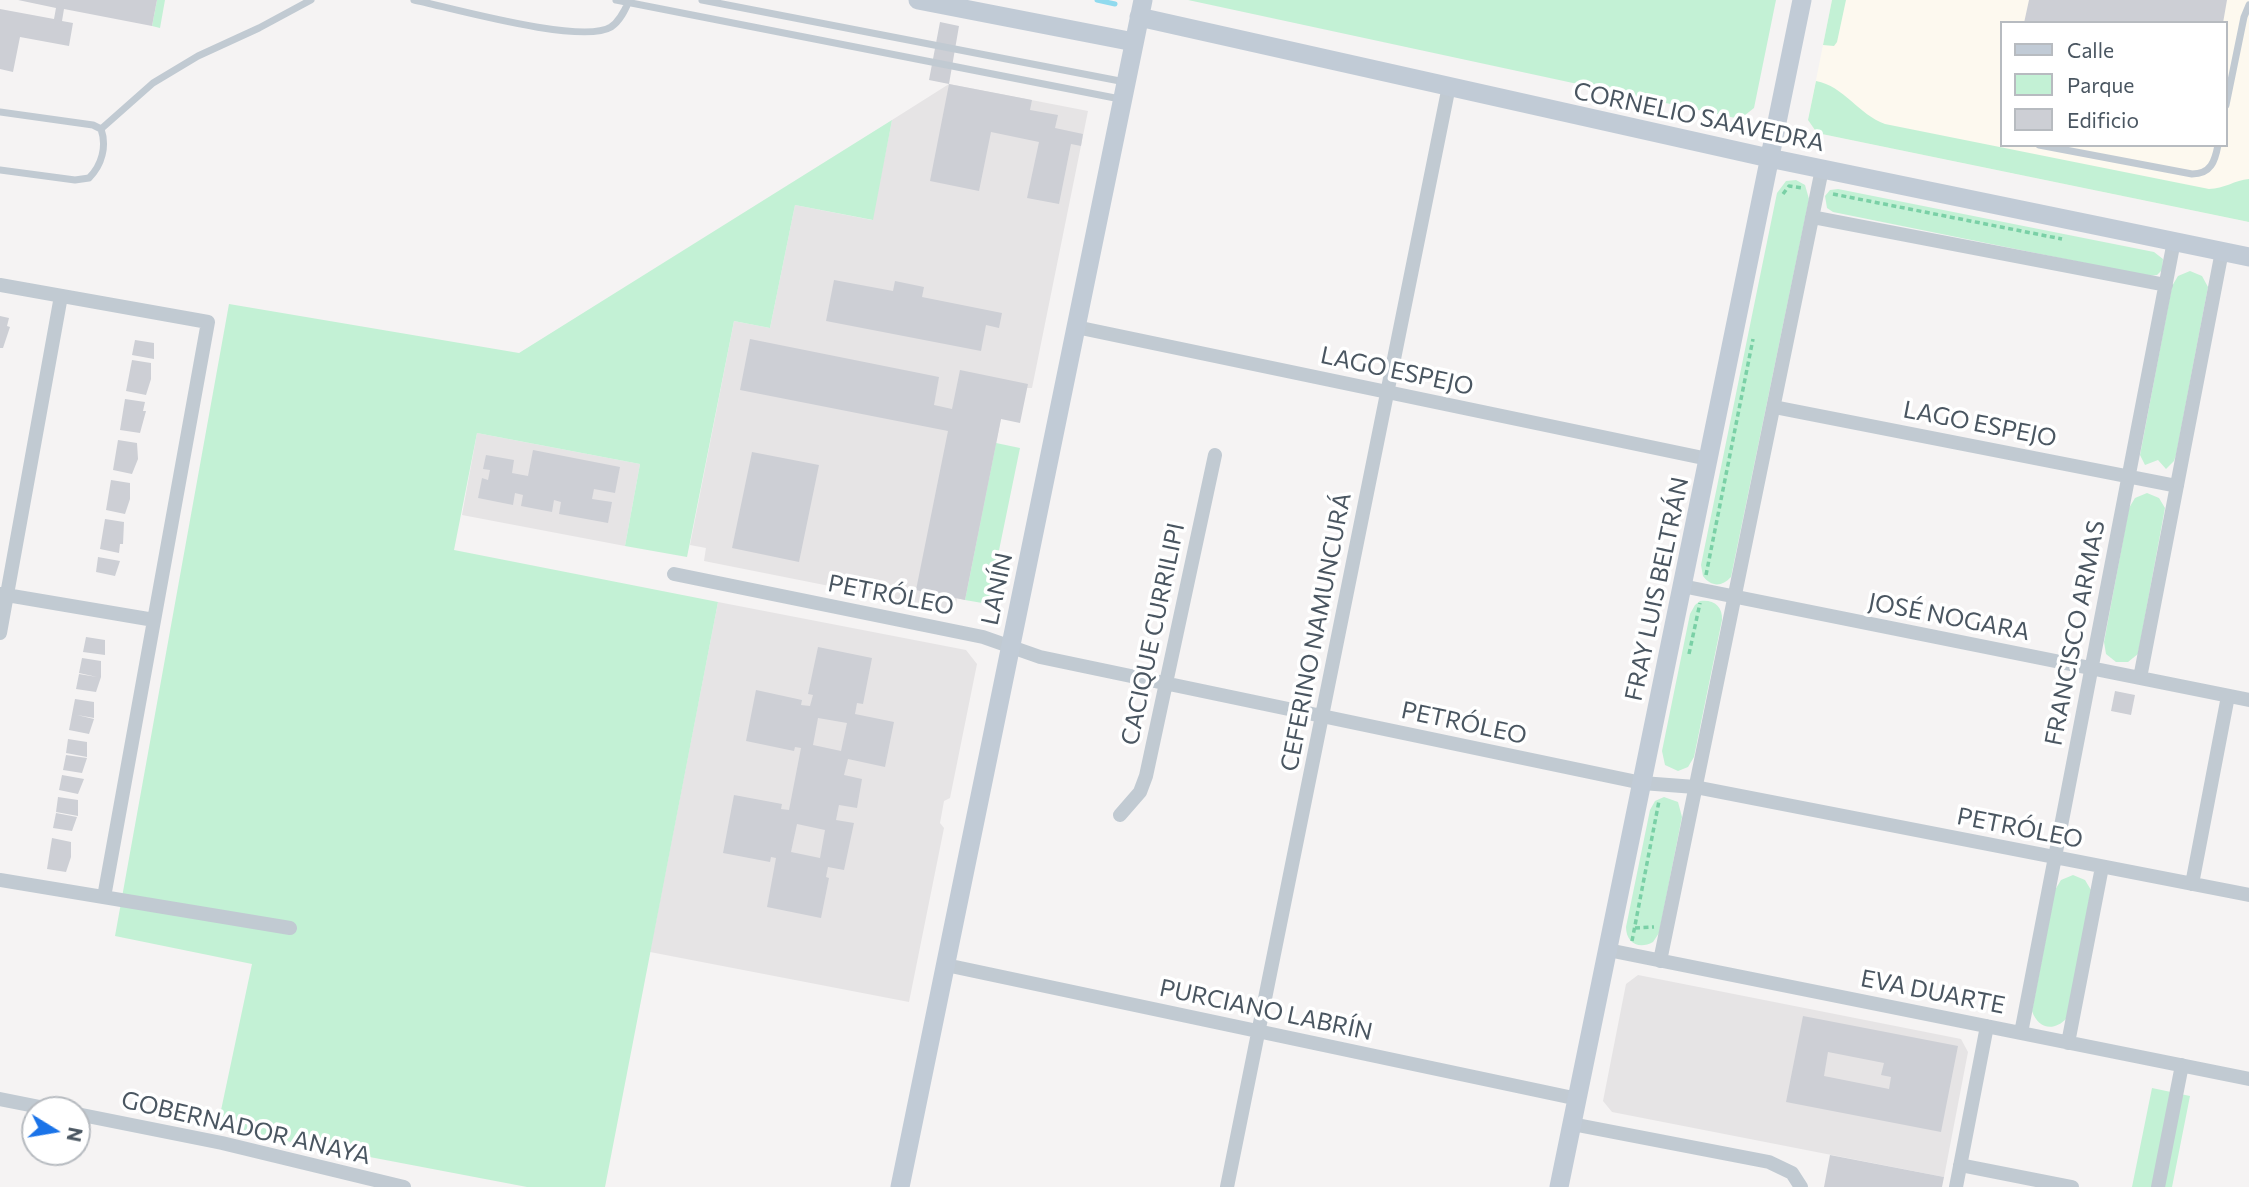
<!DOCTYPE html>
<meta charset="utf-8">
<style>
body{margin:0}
#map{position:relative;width:2249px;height:1187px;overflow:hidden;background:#f5f3f3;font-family:Commissioner,sans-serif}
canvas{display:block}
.legend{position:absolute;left:2000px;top:21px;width:228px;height:126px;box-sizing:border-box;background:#fff;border:2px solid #b7bbc0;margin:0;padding:9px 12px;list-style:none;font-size:21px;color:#4a5661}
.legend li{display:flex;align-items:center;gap:14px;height:35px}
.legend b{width:35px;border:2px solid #b7bbc0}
.north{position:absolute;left:21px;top:1096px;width:70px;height:70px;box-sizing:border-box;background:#fff;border:2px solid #b7bbc0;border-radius:50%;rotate:101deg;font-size:19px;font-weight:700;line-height:28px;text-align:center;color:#4a5661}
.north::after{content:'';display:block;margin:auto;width:24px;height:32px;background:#1a73e8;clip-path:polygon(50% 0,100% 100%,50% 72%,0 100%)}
</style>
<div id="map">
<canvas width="2249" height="1187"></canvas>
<ul class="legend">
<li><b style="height:9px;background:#c1cbd6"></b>Calle</li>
<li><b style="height:19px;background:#c3f1d5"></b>Parque</li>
<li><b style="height:19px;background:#cdcfd5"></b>Edificio</li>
</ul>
<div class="north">N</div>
</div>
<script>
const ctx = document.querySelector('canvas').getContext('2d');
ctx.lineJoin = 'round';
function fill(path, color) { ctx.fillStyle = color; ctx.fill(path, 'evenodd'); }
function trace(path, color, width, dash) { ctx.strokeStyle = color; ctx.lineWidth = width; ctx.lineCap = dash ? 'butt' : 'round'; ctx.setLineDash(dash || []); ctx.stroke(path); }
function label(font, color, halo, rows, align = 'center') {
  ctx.font = font + ' Commissioner,sans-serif'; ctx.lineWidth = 7; ctx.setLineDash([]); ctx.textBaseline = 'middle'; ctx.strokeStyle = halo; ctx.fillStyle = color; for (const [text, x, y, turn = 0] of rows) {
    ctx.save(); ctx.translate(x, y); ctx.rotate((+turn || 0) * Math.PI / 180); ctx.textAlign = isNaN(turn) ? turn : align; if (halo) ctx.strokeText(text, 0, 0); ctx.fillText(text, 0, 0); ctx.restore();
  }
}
fill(new Path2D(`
 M1832,0h417v222l-432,-89 -9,-13zM2002,23h224v122h-224z`), '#fdf9ef');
fill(new Path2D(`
 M949,84l139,27 -56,277h-5l-26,31 -36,181 -8,-2 -2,13 -251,-50 2,-13 -16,-3 44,-224 36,7 25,-123 77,15 20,-100z
 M477,433l163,31 -15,82 -163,-31z
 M718,602l248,48 11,14 -27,134 -6,3 -4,22 4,5 -35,174 -259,-50z
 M1638,975l323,64 7,13 -24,125 -332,-65 -9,-11 23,-117z`), '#e6e4e5');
fill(new Path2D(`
 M157,0h8l-5,28 -8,-2z
 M1188,0h588l-22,108 -14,11z
 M1832,0h14l-9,42 -3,4 -11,-1z
 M1816,81c28,5 43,34 69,43l324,65c15,0 26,-9 40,-10v43l-432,-89 -9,-13z
 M892,120l-19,100 -78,-15 -25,123 -36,-7 -47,236 -62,-11 15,-82 -163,-31 -23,117 264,52 -113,585h-78l-299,-57 -8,-15 32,-151 -137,-28 114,-632 290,49z
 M1796,180l9,5 4,14 -78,378c-9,10 -20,10 -28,-1l-2,-11 76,-372 9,-12z
 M1838,189l316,63 9,7 -1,11 -5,5 -8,1 -316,-64 -6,-4 -2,-12 5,-6z
 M2190,271l12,5 6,11 -32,168 -2,6 -8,8 -8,-9 -13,5 -5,-10 32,-169 6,-10z
 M996,443l24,5 -32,156 -23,-4z
 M2147,493l12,5 6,10 -27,146 -10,8h-12l-10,-8 -2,-12 25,-134 6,-10z
 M1700,601c13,-2 23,5 22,19l-28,137 -6,10 -10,4 -13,-6 -3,-14 28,-137 5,-9z
 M1664,797l14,5 4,15 -23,116 -6,9c-14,8 -27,1 -27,-15l24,-117 5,-9z
 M2073,875l12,5 6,10 -24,128c-13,14 -29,11 -35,-7l23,-121 6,-10z
 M2152,1088l38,8 -18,91h-40z`), '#c3f1d5');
trace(new Path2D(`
 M1097,0l18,4`), '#90daee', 5);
fill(new Path2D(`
 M18,0h139l-5,26 -88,-17 -2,12 11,2 -4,23 -49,-9 -7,35 -13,-3v-60l54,10 2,-11z
 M2029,0h198l-4,23h-199z
 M940,22l19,4 -10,58 -20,-4z
 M949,84l83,16 -2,10 28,5 -3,13 28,6 -2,12 -10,-2 -12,60 -32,-6 12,-56 -48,-10 -12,59 -49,-10z
 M834,280l59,11 2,-10 29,6 -2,10 80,16 -3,15 -13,-3 -5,26 -155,-30z
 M0,316l9,2 -2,8 3,1 -7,21h-3z
 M750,339l189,38 -5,28 18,4 8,-39 68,14 -8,39 -19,-4 -36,181 -49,-10 32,-159 -208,-41z
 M135,340l19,3v16l-22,-4z
 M132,360l19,3v16l-5,16 -20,-4z
 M125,399l20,3 -2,9h3l-6,22 -20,-3z
 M118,440l19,3 1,16 -6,15 -19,-4z
 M533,450l87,17 -5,26 -21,-4 -2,10 20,3 -4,21 -49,-9 2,-12 -7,-2 -2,12 -31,-6 2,-11 -8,-2 -2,12 -35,-7 4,-20 6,2 2,-10 -7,-1 3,-14 28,5 -2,13 16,3z
 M752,452l67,13 -20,97 -67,-14z
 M111,480l19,3v16l-5,15 -19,-4z
 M105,519l19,3 -1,22h-3l-1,9 -19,-4z
 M98,557l22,4 -5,15 -19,-4z
 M86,637l19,3v15l-22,-3z
 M818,647l54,11 -9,46 -6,-1 -2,11 39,8 -9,45 -37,-8 -4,16 18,4 -5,29 -18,-3 -3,15 18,3 -10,47 -16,-3 -2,10 3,1 -8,40 -54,-11 9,-49 -5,-1 -1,5 -47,-9 11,-58 48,9 -1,5 8,1 12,-62 -6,-1 -1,4 -48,-10 10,-51 46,10 -1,5 9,1 3,-11 -5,-1zM818,718l29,5 -6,28 -28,-6zM797,824l28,6 -5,28 -29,-6z
 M82,658l19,3v16l-5,15 -20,-3 3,-15 18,3 -18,-4z
 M2115,691l20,4 -4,20 -20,-4z
 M75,699l19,3v16l-17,-3 17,4 -5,15 -20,-4z
 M68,739l19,3v15l-21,-4z
 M66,755l21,3 -5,15 -19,-3z
 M62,775l22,4 -6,15 -19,-4z
 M58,797l20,3v16l-22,-4z
 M56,813l21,4 -5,14 -19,-3z
 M52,838l19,4v15l-5,15 -19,-3z
 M1803,1016l155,30 -17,86 -155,-30zM1828,1052l56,11 -3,12 10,2 -2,12 -65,-13z
 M1830,1155l114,22 -2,10h-118z`), '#cdcfd5');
trace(new Path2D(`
 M1783,194l6,-8 14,2
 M1833,194l229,45
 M1706,575l47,-236
 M1689,654l11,-51
 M1635,928l19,-1
 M1632,941l27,-140`), '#7ad0a6', 3.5, [5, 3.5]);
trace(new Path2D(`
 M414,0c38,8 168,45 197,27 9,-6 14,-17 18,-26
 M616,0l504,99
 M702,0l423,82
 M2226,105l18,-88 5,-12
 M0,112l93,13 8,4
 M101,129l52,-46 45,-27 61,-28 52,-28
 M2039,145l153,29c19,0 23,-13 26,-29
 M0,170l75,10 14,-2c13,-13 18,-32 12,-49`), '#c1cad2', 7);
trace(new Path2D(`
 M1812,217l354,68
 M0,285l208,37 -104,575
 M1076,327l632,132
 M1774,407l403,79
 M674,574l309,63 57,20 602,126 53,4 554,108
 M1682,586l567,114
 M0,594l154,26
 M0,633l61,-337
 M2140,678l82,-427
 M1120,815l20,-23 6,-16 69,-321
 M0,880l290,48
 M2192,884l36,-188
 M1608,950l641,129
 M1660,961l162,-792
 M946,965l632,134
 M2021,1033l153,-792
 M2068,1043l34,-176
 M0,1099l55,11
 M77,1114l145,29 182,44
 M1572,1124l197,38 23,11 9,14
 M1960,1165l112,22
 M1227,1187l222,-1101
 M1956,1187l31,-161
 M2158,1187l24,-122`), '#c1cad2', 14);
trace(new Path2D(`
 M918,0l216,42
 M1139,17l630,141 480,99
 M900,1187l243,-1187
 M1559,1187l243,-1187`), '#c1cbd6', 19);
label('24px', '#4a5661', '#fff', [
 ["CORNELIO SAAVEDRA",1699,117,12],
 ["LAGO ESPEJO",1397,371,12],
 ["LAGO ESPEJO",1980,424,11],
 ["LANÍN",997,589,-78],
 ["FRAY LUIS BELTRÁN",1657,589,-78],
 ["PETRÓLEO",891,595,11],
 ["JOSÉ NOGARA",1949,617,11],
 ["CEFERINO NAMUNCURÁ",1316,632,-79],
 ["FRANCISCO ARMAS",2075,633,-79],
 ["CACIQUE CURRILIPI",1153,634,-78],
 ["PETRÓLEO",1464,723,12],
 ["PETRÓLEO",2020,828,11],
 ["EVA DUARTE",1933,992,11],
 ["PURCIANO LABRÍN",1266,1010,12],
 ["GOBERNADOR ANAYA",246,1128,13]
]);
</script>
